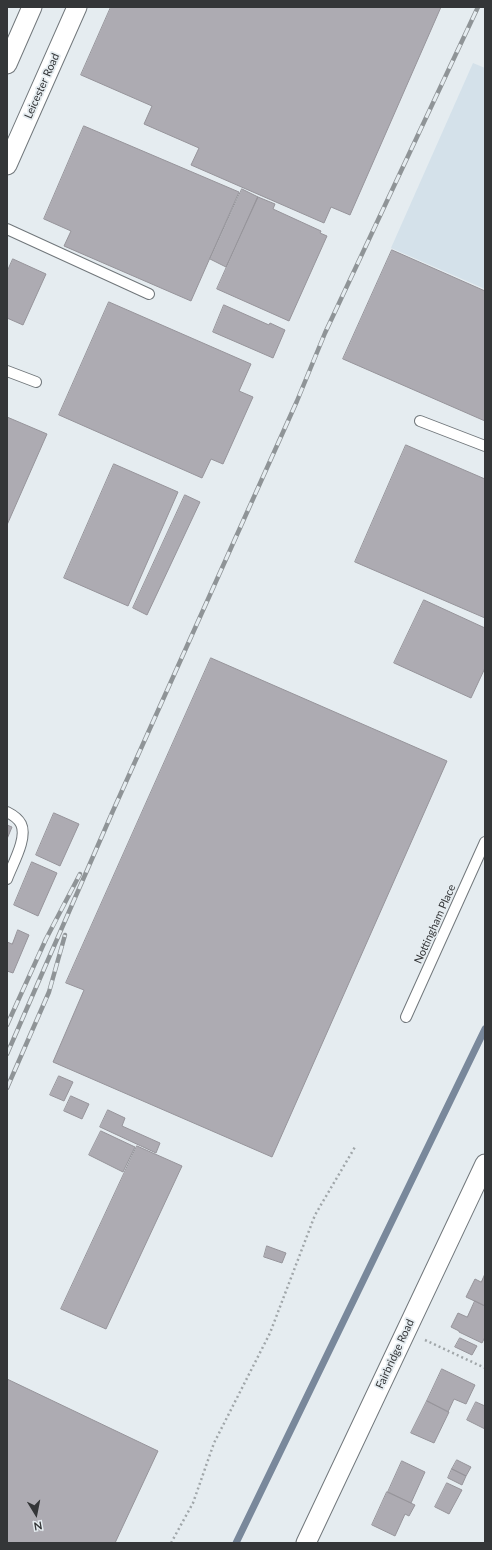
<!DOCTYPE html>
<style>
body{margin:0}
#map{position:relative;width:492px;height:1550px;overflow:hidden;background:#e5ecf0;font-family:Lato,sans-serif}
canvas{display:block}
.frame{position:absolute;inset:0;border:8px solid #343638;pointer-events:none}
.north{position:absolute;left:16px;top:1494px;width:40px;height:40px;-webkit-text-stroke:3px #e5ecf0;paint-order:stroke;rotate:170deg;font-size:11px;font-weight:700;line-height:16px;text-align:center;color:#343638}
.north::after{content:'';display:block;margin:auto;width:14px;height:18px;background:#343638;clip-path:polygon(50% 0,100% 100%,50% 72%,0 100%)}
</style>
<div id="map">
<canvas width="492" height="1550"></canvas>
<div class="frame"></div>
<div class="north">N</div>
</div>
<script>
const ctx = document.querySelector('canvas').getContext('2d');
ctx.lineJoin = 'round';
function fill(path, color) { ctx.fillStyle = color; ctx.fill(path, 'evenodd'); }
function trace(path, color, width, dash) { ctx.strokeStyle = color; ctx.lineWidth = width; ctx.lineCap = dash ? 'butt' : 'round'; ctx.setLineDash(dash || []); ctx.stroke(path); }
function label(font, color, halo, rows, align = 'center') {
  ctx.font = font + ' Lato,sans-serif'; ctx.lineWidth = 3.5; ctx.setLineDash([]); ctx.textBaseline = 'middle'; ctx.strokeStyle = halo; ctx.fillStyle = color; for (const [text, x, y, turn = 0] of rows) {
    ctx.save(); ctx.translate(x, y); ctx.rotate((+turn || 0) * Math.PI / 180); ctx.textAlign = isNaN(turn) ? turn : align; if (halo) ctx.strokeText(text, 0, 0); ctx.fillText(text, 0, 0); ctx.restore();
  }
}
fill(new Path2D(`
 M473,63l12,5v221l-94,-41z`), '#d4e1ea');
trace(new Path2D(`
 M236,1543l249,-514`), '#79889b', 7);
const building = new Path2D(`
 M111,7h330l-91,208 -19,-8 -7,16 -133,-58 8,-17 -55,-24 8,-18 -71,-31z
 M84,126l155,66 -48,109 -127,-55 7,-15 -27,-12z
 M242,189l16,8 -32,70 -16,-8z
 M258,197l17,7 -2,5 48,22 -1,2 7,3 -38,85 -72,-32z
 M392,250l93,41v130l-142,-62z
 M13,259l33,15 -23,51 -16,-7v-46z
 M109,302l142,62 -12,27 14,6 -30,67 -12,-5 -9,19 -143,-63z
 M224,305l45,20 1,-2 15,7 -12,28 -60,-26z
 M7,417l40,17 -40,91z
 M406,445l79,34v139l-130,-56z
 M114,464l64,28 -50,114 -64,-28z
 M185,495l15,7 -53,113 -14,-7z
 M424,600l61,28v40l-14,30 -77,-35z
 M211,658l236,103 -175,396 -219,-95 31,-72 -18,-7z
 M54,813l25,11 -19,42 -24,-11z
 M7,825l5,2 -5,12z
 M32,862l25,11 -19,43 -24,-11z
 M18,930l11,5 -16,38 -6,-2v-29l5,2z
 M59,1076l14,6 -9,19 -14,-6z
 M71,1096l18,8 -7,15 -18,-8z
 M108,1110l17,8 -3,8 38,17 -4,10 -56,-26z
 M101,1131l34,16 -12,25 -34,-17z
 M137,1146l45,20 -76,163 -45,-20z
 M267,1246l19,7 -4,10 -18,-6z
 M485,1274v32l-19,-9 9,-18 6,3z
 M475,1301l10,5v31l-3,6 -23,-11v-1l-8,-4 7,-14 9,4z
 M460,1338l17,8 -5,9 -17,-8z
 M442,1369l33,16 -9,19 -12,-5 -6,13 -21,-11z
 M7,1379l151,72 -43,92h-108z
 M427,1401l22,11 -15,31 -23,-10z
 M476,1402l9,4v23l-18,-9z
 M457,1460l14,7 -5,9 -14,-7z
 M402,1461l23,11 -14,31 -23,-11z
 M452,1469l14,7 -4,9 -14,-7z
 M447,1483l15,7 -13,24 -14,-7z
 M387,1492l28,13 -6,11 -4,-2 -10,22 -23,-11z`);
fill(building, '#adabb2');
trace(building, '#96949a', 1);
const lane = new Path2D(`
 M7,229l142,65
 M7,371l29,11
 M420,421l65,25
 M7,812c6,3 11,6 14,12 7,14 -9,41 -14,55
 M406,1017l79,-175`);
const street = new Path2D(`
 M7,64l25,-57
 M7,165l70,-158
 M306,1543l179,-379`);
trace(lane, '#71777b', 12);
trace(street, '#71777b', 21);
trace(new Path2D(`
 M425,1340l60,28
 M171,1543l22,-40 21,-60 56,-110 45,-118 40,-68`), '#a0a6a9', 2.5, [2, 3]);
trace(lane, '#fff', 10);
trace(street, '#fff', 19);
const rail = new Path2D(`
 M7,1025l39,-86 34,-65
 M7,1054l105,-241 185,-412 28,-68 153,-326
 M7,1088l42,-96 16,-57`);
trace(rail, '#8f9497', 4.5);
trace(rail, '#e5ecf0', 3, [9]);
label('11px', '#343638', '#e5ecf0', [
 ["Leicester Road",42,86,-66],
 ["Nottingham Place",435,924,-66],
 ["Fairbridge Road",395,1354,-65]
]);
</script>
